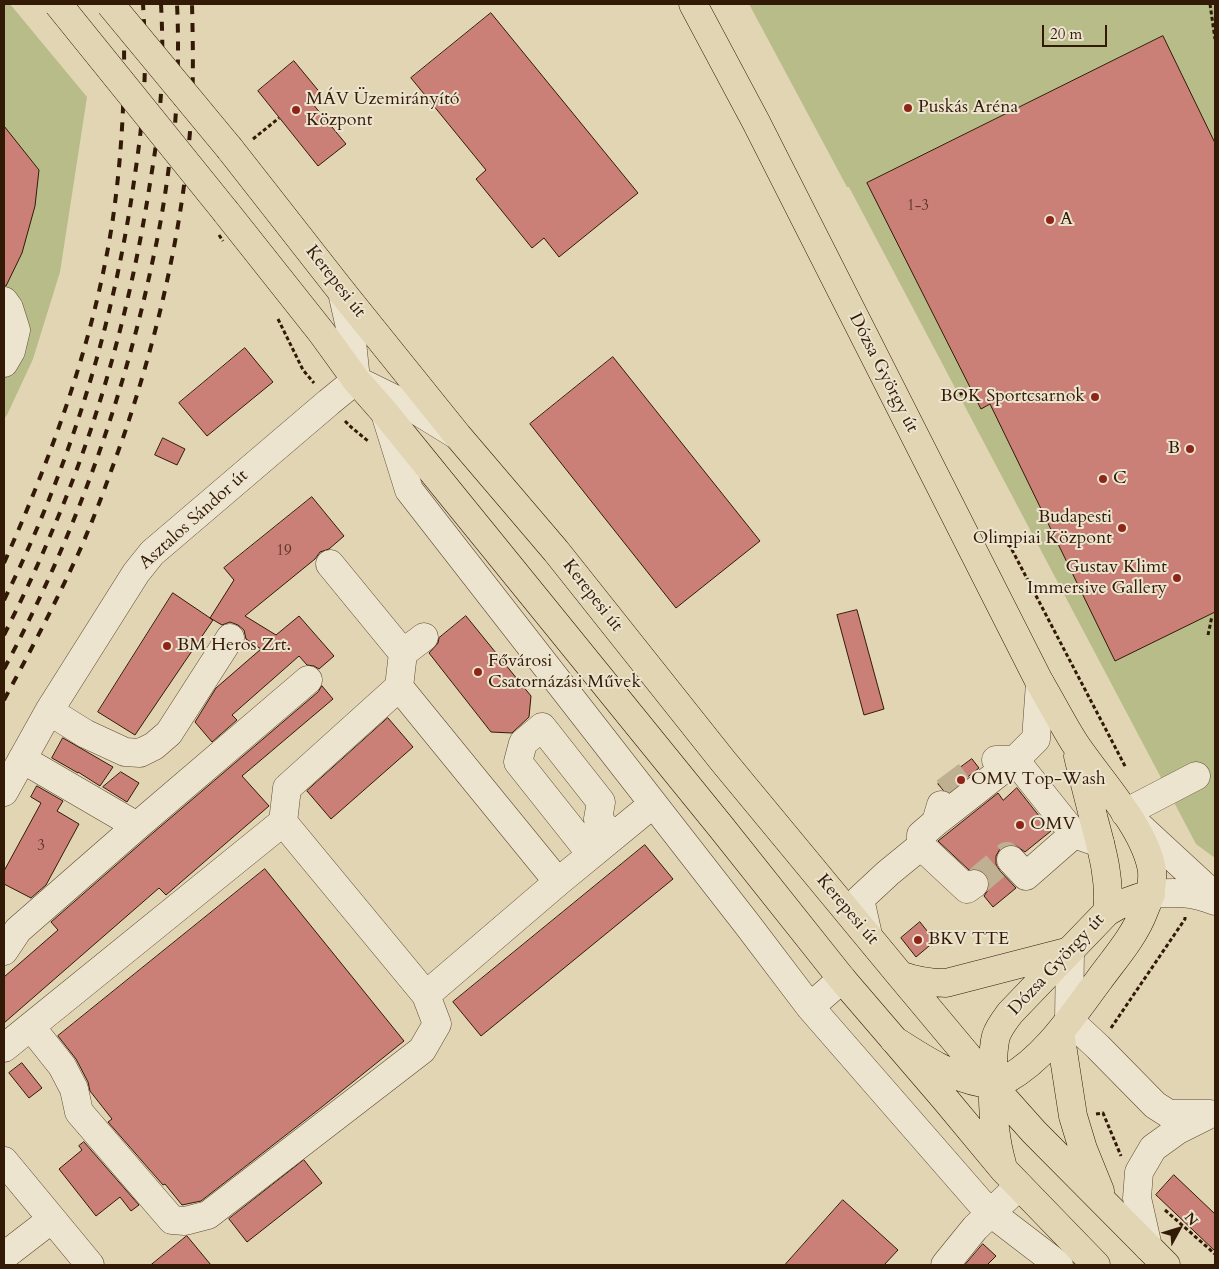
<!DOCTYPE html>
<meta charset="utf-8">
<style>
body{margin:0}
#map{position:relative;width:1219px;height:1269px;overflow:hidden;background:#e1d5b4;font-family:Cardo,serif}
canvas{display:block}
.frame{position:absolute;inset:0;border:5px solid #331a07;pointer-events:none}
.north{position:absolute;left:1154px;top:1204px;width:50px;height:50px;-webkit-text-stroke:4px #ece4ce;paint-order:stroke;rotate:51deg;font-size:14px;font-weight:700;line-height:20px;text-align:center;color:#331a07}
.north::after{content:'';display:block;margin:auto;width:18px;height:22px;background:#331a07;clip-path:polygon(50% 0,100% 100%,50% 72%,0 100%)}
.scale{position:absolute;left:1042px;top:25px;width:65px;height:22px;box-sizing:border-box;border:2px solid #331a07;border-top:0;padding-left:6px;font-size:15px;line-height:18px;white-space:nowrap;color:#331a07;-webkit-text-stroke:4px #ece4ce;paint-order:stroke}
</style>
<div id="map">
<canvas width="1219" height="1269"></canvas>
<div class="frame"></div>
<div class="north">N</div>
<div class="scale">20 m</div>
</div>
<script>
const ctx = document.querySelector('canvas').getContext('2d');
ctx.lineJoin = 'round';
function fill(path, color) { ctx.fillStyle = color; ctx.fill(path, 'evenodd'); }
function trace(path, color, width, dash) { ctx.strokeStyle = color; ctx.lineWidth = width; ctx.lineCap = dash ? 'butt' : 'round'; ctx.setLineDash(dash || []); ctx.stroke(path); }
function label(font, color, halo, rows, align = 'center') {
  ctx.font = font + ' Cardo,serif'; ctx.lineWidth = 4; ctx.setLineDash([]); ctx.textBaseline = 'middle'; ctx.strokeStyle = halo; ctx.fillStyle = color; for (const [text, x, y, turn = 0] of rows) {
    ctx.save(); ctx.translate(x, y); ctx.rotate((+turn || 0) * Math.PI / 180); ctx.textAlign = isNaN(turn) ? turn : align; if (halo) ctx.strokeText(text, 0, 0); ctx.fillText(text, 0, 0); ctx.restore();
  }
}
fill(new Path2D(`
 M4,4h6l77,93 -27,175 -27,87 -26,56 -3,4z
 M749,4h466v854l-19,-14 -347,-657h-2z`), '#b8bc89');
const building = new Path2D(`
 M491,13l147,180 -79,64 -15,-19 -12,10 -56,-69 10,-9 -75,-92z
 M1163,36l52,107v469l-100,49 -125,-257 -9,5 -114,-226z
 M294,61l28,34 -10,8 34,41 -28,22 -60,-75z
 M4,126l35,44 -4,36 -13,47 -16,33h-2z
 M245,348l28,34 -66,54 -28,-33z
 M613,357l147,184 -84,67 -146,-184z
 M163,438l22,11 -8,16 -22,-10z
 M312,497l32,39 -15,13 -9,3 -5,7 -70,57 31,19 23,-19 35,40 -15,13 -5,-3 -7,-1 -8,-9 -67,59 5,5 -25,22 -17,-20 21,-34 45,-39 -15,-10 -2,-9 -6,-5 -8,-3 -8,3 -12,-7 24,-38 -10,-12z
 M173,593l40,27 -78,115 -37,-23z
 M857,610l27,99 -20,6 -27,-100z
 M466,616l65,80 -2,21 -17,16 -21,-1 -62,-79 9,-10 1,-5z
 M322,686l11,13 -91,77 27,30 -103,89 -7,-7 -155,135v-46l54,-47 -7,-8 96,-84 171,-146z
 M388,718l25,29 -82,72 -24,-28z
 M63,738l50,29 -13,19 -22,-14v1l-26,-15z
 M972,759l7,9 -30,24 -6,-2 -5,-6z
 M121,772l18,11 -12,19 -24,-15z
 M37,786l26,15 -6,10 22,13 -33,61 -15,13 -27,-14v-13l37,-68 -10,-6z
 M1017,788l34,43 -26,21 -10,-7h-8l-7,4 -4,7v8l4,7 16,17 -23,19 -9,-11 4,-6 2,-7 -4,-8 -6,-5 -7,-2 -4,2 -31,-29 60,-48 5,7z
 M645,845l28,34 -192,157 -28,-34z
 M265,869l139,172 -86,69 -117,91 -19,4 -17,-21 -2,1 -55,-63 4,-3 -22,-28 -2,-9 -12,-23 -18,-23z
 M920,922l15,19 -19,16 -15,-19z
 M22,1063l20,25 -13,10 -20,-25z
 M84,1142l55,63 -8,6 -11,-14 -24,19 -37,-47 23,-19 -3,-4z
 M304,1160l18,23 -75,59 -18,-23z
 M1174,1175l41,39v37l-59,-56z
 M843,1200l55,50 -14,15h-99z
 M187,1236l24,29h-60z
 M983,1244l13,12 -9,9h-22z`);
fill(building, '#ca7f77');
trace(building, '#331a07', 1);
trace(new Path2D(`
 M945,792l33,-25
 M974,884l33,-28 4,4`), '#beb091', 28, [28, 14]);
const minor = new Path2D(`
 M342,292l9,40 5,48 55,27 44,27
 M4,301l5,7 7,22 -5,21 -7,12
 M385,413l24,77 338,434 63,83 169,194 12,12 68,52
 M403,653l21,-16
 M399,687l159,195
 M49,711l37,23 39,18 15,1 14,-7 15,-13 61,-95
 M22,759l115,67
 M996,760h19l59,74 26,9
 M1196,776l-71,37 90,83
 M4,792l45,-81 87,-138 16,-20 177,-151 27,-22
 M941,805l-5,17 -15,13v11l46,43 7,-5
 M283,822l4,-34 112,-101 4,-34 -73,-89
 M936,822l79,-62 21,-21 4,-56
 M591,854l-73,-92 5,-19 19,-16 59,75 -3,17 15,17
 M1011,860l15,16 48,-42
 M1151,894c25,-2 41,-2 64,7
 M868,935l-8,-36 28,-26 33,-27
 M4,951l14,-21 119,-104 171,-146
 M1070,951l-1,69 29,27 57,58 14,9h41
 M426,995l132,-113 95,-78
 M810,1007l32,-28
 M4,1048l279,-226 143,173 11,29 -15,26 -214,165 -23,6 -13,-1 -93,-108 -5,-23 -12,-23 -31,-39
 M4,1161l86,104
 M1148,1247l-11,-49 2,-26 14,-24 25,-18 28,-14
 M4,1256l48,-37
 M945,1265l30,-37 44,-42`);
const major = new Path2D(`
 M693,4l63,118 284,561c12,20 22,40 34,59 24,37 72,86 78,129 1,14 -2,27 -8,40 -10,26 -29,47 -45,69 -27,36 -53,77 -92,99 -4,2 -10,6 -14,6 -4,0 -8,-1 -11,-2 -30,-5 -63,-27 -88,-43
 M230,149l112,143 116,144 98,115 167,210 177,214 92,110 42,47 132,133
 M226,212l96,121 34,47 29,33 336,414 121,152 103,120 59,71 92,95
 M1078,756c5,21 11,43 16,64 8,30 17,61 13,92
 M900,975c16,6 30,8 46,8l124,-32
 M1060,1032l13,84 10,33 17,42
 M1002,1164c-9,-31 -10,-62 -9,-93 0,-12 0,-24 3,-35 3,-9 9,-16 14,-23l97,-101c14,-9 28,-14 44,-18`);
trace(minor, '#5e4932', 29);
trace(major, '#331a07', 29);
trace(new Path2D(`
 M1210,4l5,35
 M253,139l26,-21
 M278,319l25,51 11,13
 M948,400l23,-11
 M345,421l6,6 17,14
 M996,539l14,7 116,222
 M1208,635l4,-19
 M1111,1028l74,-109v-2
 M1096,1114l7,-1 18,43
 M1165,1210l50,44`), '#331a07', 3, [4, 2.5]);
trace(minor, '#ece4ce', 28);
trace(major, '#e1d5b4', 28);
trace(new Path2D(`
 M4,563c49,-110 91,-225 109,-345 10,-71 13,-142 10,-214
 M4,600c64,-129 108,-269 129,-412 4,-27 8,-55 10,-82 3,-34 2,-68 0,-102
 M4,635c16,-32 32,-65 46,-99 47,-108 79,-224 98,-340 4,-26 9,-53 11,-79 4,-37 4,-76 2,-113
 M4,669c69,-129 119,-267 149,-410 7,-31 12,-62 16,-93 2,-14 5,-28 6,-41 3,-41 4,-81 2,-121
 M4,700c26,-48 52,-98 75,-148 17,-38 31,-78 45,-117 33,-98 57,-199 66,-303 4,-42 3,-86 2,-128`), '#331a07', 4, [9, 9]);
const majorBridge = new Path2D(`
 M58,4l168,208
 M110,4l120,145`);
trace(majorBridge, '#331a07', 29, []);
trace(new Path2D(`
 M219,235l4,6`), '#331a07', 3, [4, 2.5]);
trace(majorBridge, '#e1d5b4', 28);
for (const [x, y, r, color] of [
 [908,108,5,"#8f2418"],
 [296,110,5,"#8f2418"],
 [1050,220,5,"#8f2418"],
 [1095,397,5,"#8f2418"],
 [1190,449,5,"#8f2418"],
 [1103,479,5,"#8f2418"],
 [1122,528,5,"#8f2418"],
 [1177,578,5,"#8f2418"],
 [167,646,5,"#8f2418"],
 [478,672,5,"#8f2418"],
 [961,780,5,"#8f2418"],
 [1020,825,5,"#8f2418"],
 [918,940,5,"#8f2418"]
]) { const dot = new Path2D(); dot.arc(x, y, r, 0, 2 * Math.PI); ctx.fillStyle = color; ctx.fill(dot); trace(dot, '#ece4ce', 2); }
label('15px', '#593323', null, [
 ["1-3",918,207],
 ["19",284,552],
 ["3",41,847]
]);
label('18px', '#331a07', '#ece4ce', [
 ["MÁV Üzemirányító",306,100],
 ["Központ",306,121],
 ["Puskás Aréna",918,108],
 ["A",1060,220],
 ["BOK Sportcsarnok",1085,397,"right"],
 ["B",1180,449,"right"],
 ["C",1113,479],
 ["Budapesti",1112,518,"right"],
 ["Olimpiai Központ",1112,539,"right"],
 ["Gustav Klimt",1167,568,"right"],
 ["Immersive Gallery",1167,589,"right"],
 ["BM Heros Zrt.",177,646],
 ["Fővárosi",488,662],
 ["Csatornázási Művek",488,683],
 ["OMV Top-Wash",971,780],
 ["OMV",1030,825],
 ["BKV TTE",928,940]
], 'left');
label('18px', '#331a07', '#ece4ce', [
 ["Kerepesi út",335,282,52],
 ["Dózsa György út",883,373,63],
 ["Asztalos Sándor út",194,520,-42],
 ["Kerepesi út",592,596,52],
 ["Kerepesi út",847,910,50],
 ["Dózsa György út",1057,965,-47]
]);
</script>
